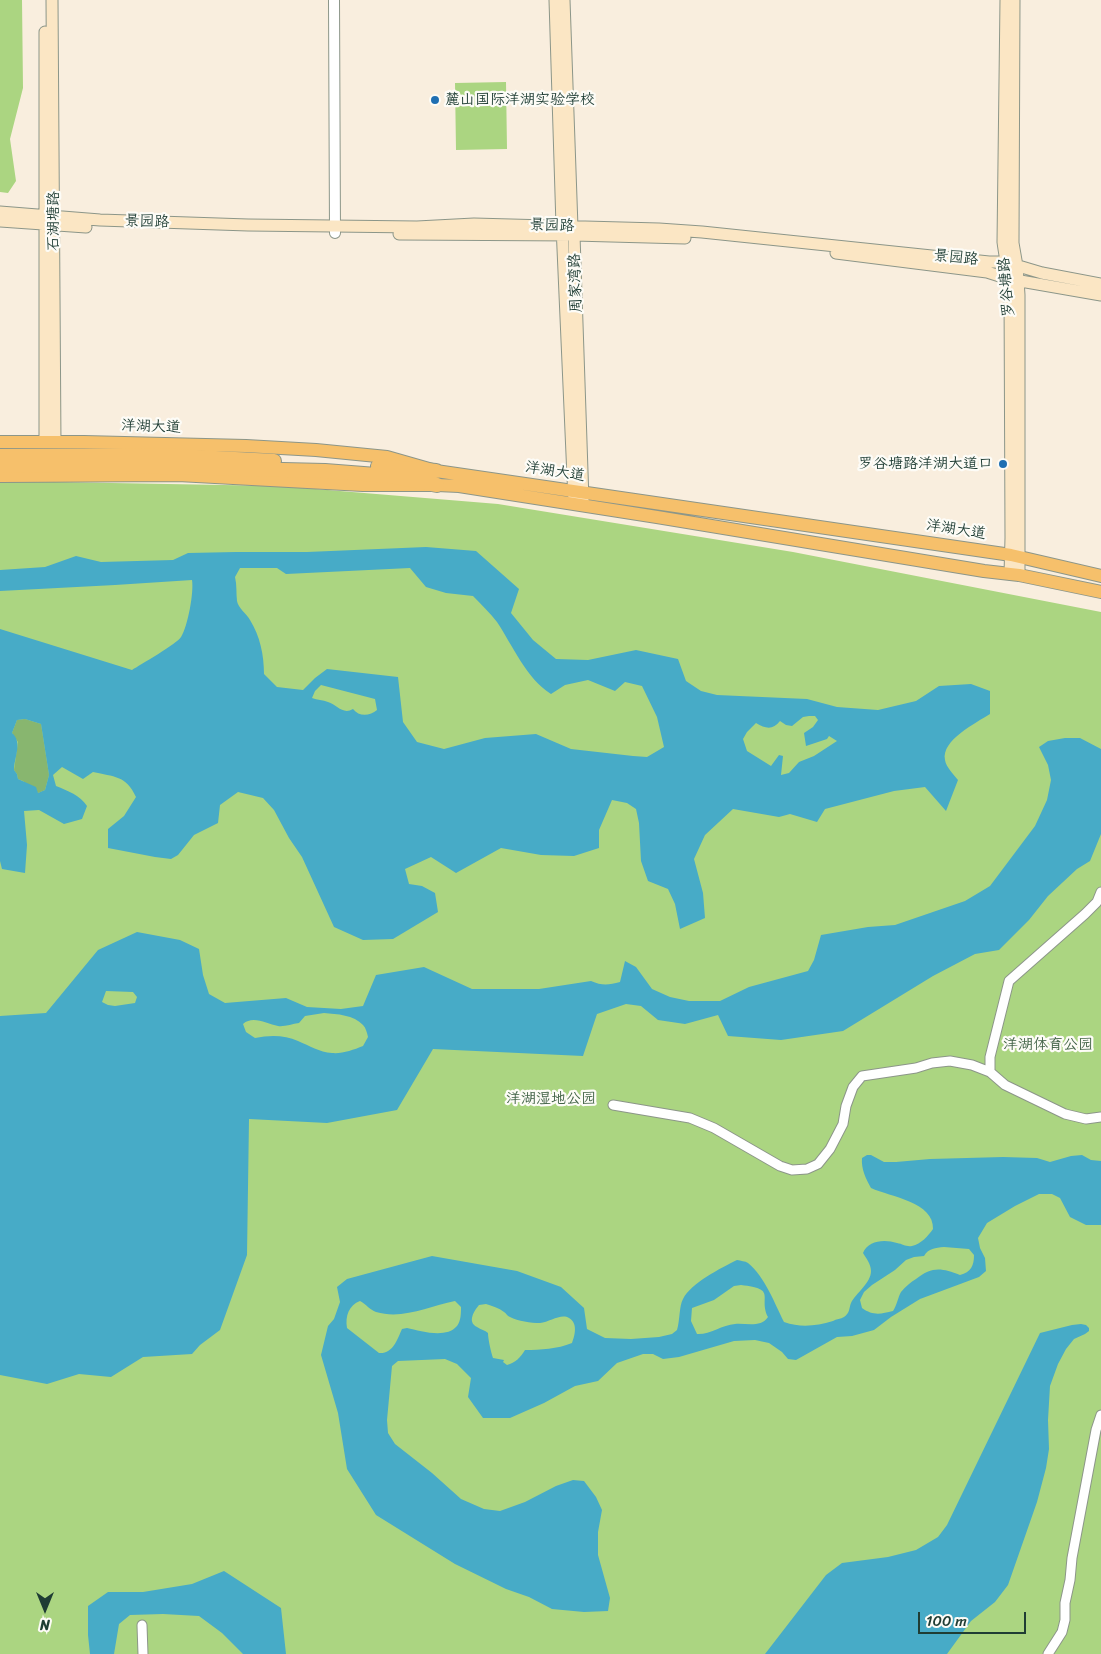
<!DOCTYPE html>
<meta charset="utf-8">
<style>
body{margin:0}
#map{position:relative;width:1101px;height:1654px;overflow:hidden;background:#f9eede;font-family:Sriracha,sans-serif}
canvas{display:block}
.north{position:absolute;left:20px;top:1584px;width:50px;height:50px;-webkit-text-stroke:4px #fdfcf7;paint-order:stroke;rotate:180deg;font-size:14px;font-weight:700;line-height:20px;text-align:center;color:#1f3d34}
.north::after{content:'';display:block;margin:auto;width:18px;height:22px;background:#1f3d34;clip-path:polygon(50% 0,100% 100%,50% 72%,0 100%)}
.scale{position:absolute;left:918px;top:1612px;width:108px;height:22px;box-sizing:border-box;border:2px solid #1f3d34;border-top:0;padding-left:6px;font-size:15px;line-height:18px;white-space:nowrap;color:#1f3d34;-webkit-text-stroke:4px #fdfcf7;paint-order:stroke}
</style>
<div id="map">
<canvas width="1101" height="1654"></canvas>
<div class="north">N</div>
<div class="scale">100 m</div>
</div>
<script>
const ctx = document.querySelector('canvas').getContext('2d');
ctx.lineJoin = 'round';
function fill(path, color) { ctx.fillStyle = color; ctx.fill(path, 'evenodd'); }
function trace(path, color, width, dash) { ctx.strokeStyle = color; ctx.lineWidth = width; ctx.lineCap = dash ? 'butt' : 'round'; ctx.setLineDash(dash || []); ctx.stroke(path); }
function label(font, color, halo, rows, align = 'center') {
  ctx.font = font + ' Sriracha,"LXGW WenKai TC",sans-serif'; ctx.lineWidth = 4.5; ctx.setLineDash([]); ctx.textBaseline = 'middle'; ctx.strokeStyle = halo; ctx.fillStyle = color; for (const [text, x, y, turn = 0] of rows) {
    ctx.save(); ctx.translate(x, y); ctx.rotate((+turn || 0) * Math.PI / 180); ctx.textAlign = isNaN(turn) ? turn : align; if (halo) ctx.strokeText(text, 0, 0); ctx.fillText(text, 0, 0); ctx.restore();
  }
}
fill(new Path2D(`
 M0,0h22l1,88 -13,51 6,42 -8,12 -8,-1z
 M506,82l1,67 -51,1 -1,-67z
 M0,481l279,5 219,18 295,48 308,60v1042h-1101z`), '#abd581');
fill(new Path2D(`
 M25,719l16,5 8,51 -4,15 -7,3 -15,-12 -5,-2 -1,-5 -3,-4 4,-28 -6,-9 5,-13z`), '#88b66f');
fill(new Path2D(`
 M426,547l50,4 43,38 -8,24 22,27 23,19 32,1 48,-10 42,9 8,22 15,10 16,4 90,4 30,8 41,3 38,-9 23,-15 32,-2 19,7v23c-14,9 -49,26 -45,46 1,7 9,15 13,20l-12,31 -21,-24 -31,4 -69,18 -8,13 -27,-8 -11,3 -46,-8 -28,26 -11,24 9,34 2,25 -25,11 -5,-25 -7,-15 -20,-8 -7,-20 -2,-38 -3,-14 -9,-6 -15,-3 -13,30v18l-25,8 -33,-1 -40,-7 -45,25 -25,-16 -26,12 4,15 13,2 13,7 3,19 -45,27 -30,1 -29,-13 -32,-70 -13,-19 -15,-28 -11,-12 -25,-6 -18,13 -2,18 -24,12 -16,20 -7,4 -16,-2 -47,-9v-19l16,-13 12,-19c-10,-22 -22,-20 -43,-25l-10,7 -21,-12 -9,8 3,11c12,5 24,9 31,20l-5,13 -18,5 -25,-14 -15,1 3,34 -2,28 -23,-4 -2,-8v-232l132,41c8,-5 46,-27 49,-33 7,-11 13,-45 11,-57l-77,5 -115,6v-21l45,-3 31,-11 25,6 72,-2 15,-7 48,-1h71zM240,568h37l9,6 124,-6 16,19 20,6 27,3c8,8 17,17 24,26 16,24 29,56 54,72l14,-9 23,-5 27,11 10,-9 17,4 15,31 7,30 -17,10 -14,-1 -62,-7 -35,-15 -51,4 -41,11 -27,-7 -14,-20 -5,-45 -71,-8 -12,9 -12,12 -26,-3 -13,-13c0,-19 -4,-38 -14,-54 -3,-6 -12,-12 -13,-19 -1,-8 0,-16 -2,-24zM321,685l54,14 2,11c-7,6 -18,7 -24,-1 -10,6 -16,-4 -25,-7 -5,-2 -11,-2 -16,-4l3,-7zM809,716h6l3,4 -5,7 -9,6 2,13 21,-7 2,-3 8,5 -23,15 -15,6 -10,11 -8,2 2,-19 -4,-1 -8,11 -24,-15 -4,-12 4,-7 9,-9c10,6 17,7 24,-2l6,4 6,1 11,-9zM25,719l16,5 8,51 -4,15 -7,3 -2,-6 -18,-8 -1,-5 -3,-4c0,-12 9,-28 -2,-37l5,-13z
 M1065,738h15l21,11v85l-11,27 -13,8 -29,27 -19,24 -30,30 -24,4 -42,22 -90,55 -62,9 -53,-4 -10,-21 -33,9 -27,-4 -17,-14 -15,-2 -29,10 -14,42 -150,-7 -36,61 -70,13 -78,-4 -2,136 -27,75 -20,15 -8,9 -49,3 -32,20 -32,-3 -32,10 -47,-9v-359l46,-3 52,-63 39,-18 43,8 19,9 4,26 6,19 16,9 61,-5 21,9 34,2 22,-3 13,-31 48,-8 48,22h67l52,-8c11,5 18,4 29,1l5,-21 11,6 16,22 18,8 19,4h31l29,-14 59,-16 6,-11 7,-25 47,-8 27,-2 70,-24 25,-15 45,-60 12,-26 4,-20 -3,-15 -9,-18 9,-6zM106,991l27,1 4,5 -2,6 -20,3 -7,-1 -6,-3zM324,1013c13,1 30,2 39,12 3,3 4,8 5,12l-5,9c-10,4 -21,8 -31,7 -13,-1 -22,-7 -34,-12 -13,-6 -28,-6 -43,-3l-9,-6 -3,-8c10,-9 24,0 35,2 6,1 14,-2 21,-3l6,-7z
 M867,1155h4l13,7h12l34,-3 73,-2 34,1 13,4 21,-6 11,-1 9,5 10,1v64h-15l-16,-8 -10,-19 -8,-4h-13l-24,12 -28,17 -9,15 2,10 5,10 1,13 -7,6 -59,22 -29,18 -17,13 -22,6 -15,1 -41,23 -8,-1 -6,-7 -13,-9 -14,-3 -21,1 -55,16 -16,2 -10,-5h-10l-26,9 -19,18 -23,5 -31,17 -34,15h-27l-15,-21 3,-19 -14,-14 -12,-5 -47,2 -6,5 -5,54 1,13 7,11 37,29 29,26 23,10 16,2 25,-9 31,-16 17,-6 11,1 12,16 6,13 -4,22v23l12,43 -2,13 -24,1 -32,-3 -23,-12 -23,-8 -51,-25 -79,-49 -29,-46 -9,-56 -17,-58 7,-29 6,-7 6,-17 -3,-15 10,-8 85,-23 85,15 44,16 23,21 3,21 18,9 26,1 28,-2 13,-3 5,-4c3,-9 2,-24 6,-31 8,-16 38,-31 54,-39 4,1 8,1 11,3 17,14 27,41 36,59 17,6 32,4 49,-1 3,-2 8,-2 11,-4 6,-4 5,-9 7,-14 5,-10 20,-20 20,-32 0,-7 -5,-13 -8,-18 5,-13 22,-14 34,-10 6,1 9,4 15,3 9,-2 16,-10 21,-17 1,-27 -42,-32 -62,-41 -5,-9 -10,-19 -9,-30zM944,1247l25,2 5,6c0,11 -3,17 -14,20 -18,-7 -28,-9 -44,4 -5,3 -11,8 -15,13 -3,5 -4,13 -8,19 -12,3 -20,5 -31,-3l-2,-8 4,-8 8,-7 23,-15 11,-10 8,-3 10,-1c5,-8 11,-8 20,-9zM741,1285c37,4 17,12 27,32 -7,11 -22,6 -33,7 -13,1 -26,11 -38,10l-6,-13 1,-13 22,-8 20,-14zM360,1301c6,3 10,9 16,11 27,8 53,-6 79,-11l6,6c0,6 0,14 -4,19 -11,13 -36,5 -50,2l-5,1c-5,11 -9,25 -23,24l-32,-25c-2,-12 2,-23 13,-27zM486,1304c6,2 13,4 18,8 2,1 3,4 6,5 8,4 21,6 30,6 10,-1 21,-10 29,-5 9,5 6,17 3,25 -15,6 -31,7 -47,7 -4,7 -10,13 -18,15l-4,-3 1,-2 -11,-2c-2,-6 -5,-19 -5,-25 -3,-3 -7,-3 -11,-6 -10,-5 -3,-16 2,-22z
 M1081,1324l5,1 3,3v3l-4,3 -11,5 -8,10 -8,15 -8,22 -2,34 1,29 -3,19 -9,34 -29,83 -13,17 -24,19 -24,33h-182l61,-79 16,-12 46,-6 28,-7 22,-13 9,-12 93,-192 32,-8z
 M224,1571l57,37 5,46h-43l-21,-21 -23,-17 -36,-2 -33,1 -11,9 -5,30h-24l-2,-19v-29l20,-14h35l49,-8z`), '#47abc7');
const minor = new Path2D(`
 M990,1072v-15l19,-76 76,-67 12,-12 4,-10
 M613,1105l77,13 24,10 66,38 12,4 15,-1 11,-5 12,-15 13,-25 3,-18 7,-19 9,-11 54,-8 16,-5 18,-2 22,4 18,7 15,13 60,29 21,5 15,-2
 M142,1625l1,29
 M1048,1654l14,-22 3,-12v-17l5,-23 2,-22 24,-128 5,-15`);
const tertiary = new Path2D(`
 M334,0l1,233`);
const secondary = new Path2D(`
 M52,0l3,442
 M555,0l7,226 12,274
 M564,0l8,227 2,8 9,266
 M1006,0l-3,242c2,16 6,32 7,48l1,248 -1,36
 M1014,0l-1,243 4,23 2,29v280
 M45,32v409
 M0,212l100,8 148,5 169,2 57,-3 185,5 43,3 287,30h16l37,11 59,11
 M0,221l86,6
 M399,234l175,1 111,3
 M836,253l151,19 22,7 92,16`);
const primary = new Path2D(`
 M0,442h84l162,4 70,4 71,7 49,14 575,84 90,21
 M0,476l178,-1 185,10h74l22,1 198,31 327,54 35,4 82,17`);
const trunk = new Path2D(`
 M0,456l157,-1 117,6
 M0,466l77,-1 248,6 64,5 48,9
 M378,466l58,5`);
trace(minor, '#8c9689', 11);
trace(tertiary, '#8c9689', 12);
trace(secondary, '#8c9689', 13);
trace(primary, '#8c9689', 14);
trace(trunk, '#8c9689', 16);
trace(minor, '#fff', 9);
trace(tertiary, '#fff', 10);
trace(secondary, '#fbe6c4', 11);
trace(primary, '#f6c06b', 12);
trace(trunk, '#f6c06b', 14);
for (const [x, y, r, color] of [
 [435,100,5,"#1f6fb2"],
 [1003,464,5,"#1f6fb2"]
]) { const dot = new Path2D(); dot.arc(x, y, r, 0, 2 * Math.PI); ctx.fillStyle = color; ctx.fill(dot); trace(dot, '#fdfcf7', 2); }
label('15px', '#1f3d34', '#fdfcf7', [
 ["麓山国际洋湖实验学校",445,100],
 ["罗谷塘路洋湖大道口",993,464,"right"]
], 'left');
label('15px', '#1f3d34', '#fdfcf7', [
 ["石湖塘路",54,221,-90],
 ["景园路",147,222,2],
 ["景园路",552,226,2],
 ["景园路",956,258,6],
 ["周家湾路",576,283,-92],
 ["罗谷塘路",1007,287,-95],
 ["洋湖大道",151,427,2],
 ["洋湖大道",555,472,9],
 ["洋湖大道",956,530,9]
]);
label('15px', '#426347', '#fdfcf7', [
 ["洋湖体育公园",1048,1045],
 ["洋湖湿地公园",551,1099]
]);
</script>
